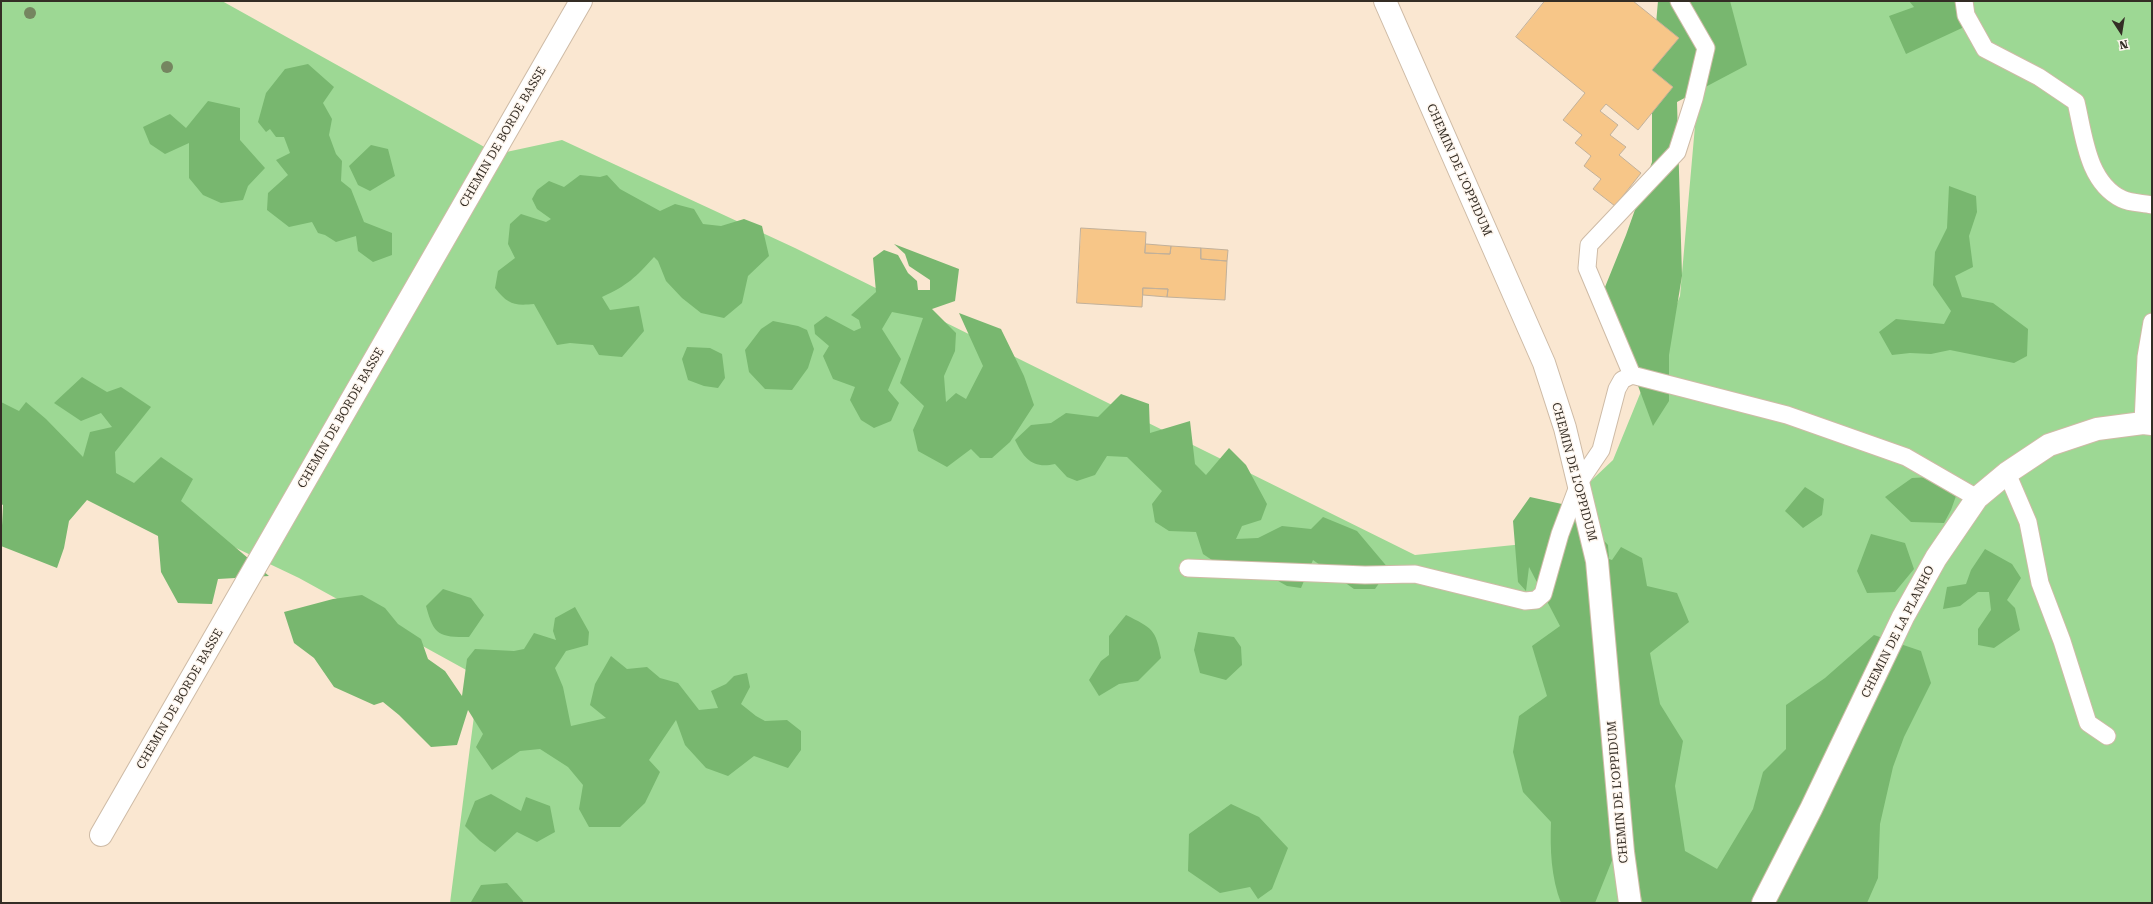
<!DOCTYPE html>
<style>
body{margin:0}
#map{position:relative;width:2153px;height:904px;overflow:hidden;background:#fae7d1;font-family:"Roboto Serif",serif}
canvas{display:block}
.frame{position:absolute;inset:0;border:2px solid #342d25;pointer-events:none}
.north{position:absolute;left:2101px;top:12px;width:40px;height:40px;-webkit-text-stroke:3px #fef6ee;paint-order:stroke;rotate:168deg;font-size:11px;font-weight:700;line-height:16px;text-align:center;color:#342d25}
.north::after{content:'';display:block;margin:auto;width:14px;height:18px;background:#342d25;clip-path:polygon(50% 0,100% 100%,50% 72%,0 100%)}
</style>
<div id="map">
<canvas width="2153" height="904"></canvas>
<div class="frame"></div>
<div class="north">N</div>
</div>
<script>
const ctx = document.querySelector('canvas').getContext('2d');
ctx.lineJoin = 'round';
function fill(path, color) { ctx.fillStyle = color; ctx.fill(path, 'evenodd'); }
function trace(path, color, width, dash) { ctx.strokeStyle = color; ctx.lineWidth = width; ctx.lineCap = dash ? 'butt' : 'round'; ctx.setLineDash(dash || []); ctx.stroke(path); }
function label(font, color, halo, rows, align = 'center') {
  ctx.font = font + ' "Roboto Serif",serif'; ctx.lineWidth = 3; ctx.setLineDash([]); ctx.textBaseline = 'middle'; ctx.strokeStyle = halo; ctx.fillStyle = color; for (const [text, x, y, turn = 0] of rows) {
    ctx.save(); ctx.translate(x, y); ctx.rotate((+turn || 0) * Math.PI / 180); ctx.textAlign = isNaN(turn) ? turn : align; if (halo) ctx.strokeText(text, 0, 0); ctx.fillText(text, 0, 0); ctx.restore();
  }
}
fill(new Path2D(`
 M1,1h221l275,153 65,-14 233,108 620,307 109,-11 89,-84 67,-164 26,-295h446v902h-1702l29,-226 -180,-99 -298,-142z`), '#9dd894');
fill(new Path2D(`
 M1658,1h72l17,64 -70,37 5,174 -13,79v46l-16,25 -50,-134 23,-57 26,-73v-92z
 M1909,1h62l-9,27 -56,26 -17,-38 25,-9z
 M308,64l26,23 -11,16 9,16 -3,16 7,19 6,7 -1,20 10,8 13,33 28,11v22l-19,7 -15,-11 -2,-15 -20,6 -11,-7 -7,-2 -6,-11 -23,5 -22,-17 1,-17 20,-18 -12,-15 14,-7 -6,-16h-8l-6,-8 -4,3 -8,-10 8,-29 19,-24z
 M208,101l32,7v32l25,28 -17,18 -5,14 -22,3 -18,-8 -14,-17v-35l-24,11 -15,-10 -7,-17 27,-13 16,14z
 M371,145l17,4 7,27 -25,15 -12,-6 -9,-19z
 M580,175l20,2 7,-2 13,14 40,22 15,-7 19,5 9,15 18,2 23,-7 18,7 7,30 -21,20 -6,27 -18,15 -23,-5 -19,-15 -16,-17 -8,-20 -4,-4c-19,21 -26,28 -52,40l8,13 29,-4 5,25 -22,26 -23,-2 -6,-10 -23,-2 -13,2 -23,-41c-21,2 -26,0 -39,-16l3,-17 17,-13 -7,-14 2,-20 11,-10 25,8 5,-3 -14,-10 -5,-10 5,-9 12,-9 15,6z
 M1949,186l27,10 1,16 -8,24 4,31 -18,9 7,21 31,6 35,26 -1,27 -13,7 -64,-13 -19,4 -21,-1 -18,2 -13,-23 17,-13 48,5 7,-13 -18,-26 2,-33 12,-24z
 M894,244l65,25 -4,32 -23,8 24,24 -1,18 -11,25 2,26 10,-9 10,6 17,-33 -24,-53 42,16 23,47 10,29 -24,37 -18,16h-12l-9,-9 -24,18 -29,-16 -5,-21 11,-24 -24,-23 23,-65 -31,-6 -10,17 19,30 -13,31 11,13 -8,18 -17,7 -13,-8 -11,-20 5,-13 -22,-8 -10,-23 6,-10 -14,-12 -1,-9 12,-9 28,15 7,-3 -2,-8 -8,-5 25,-23 -3,-34 11,-8 14,5 10,18 9,8 1,9h12v-10l-21,-14 -4,-12z
 M773,321l25,5 9,4 7,19 -6,19 -16,22 -27,-1 -16,-17 -4,-22 16,-21z
 M687,347l23,1 12,6 3,24 -7,10 -14,-2 -16,-6 -6,-21z
 M82,377l25,15 14,-5 30,20 -36,45 1,21 18,10 27,-26 32,22 -12,22 88,75 -51,3 -6,25 -34,-1 -17,-31 -3,-36 -71,-36 -18,21 -5,27 -7,20 -56,-22 2,-41 -2,-1v-102l18,9 7,-9 20,17 37,38 7,-25 22,-5 -11,-14 -20,8 -27,-18z
 M1121,394l28,10 1,29 40,-12 5,43 11,11 23,-27 17,17 21,39 -6,16 -19,6 -6,13 22,-1 24,-12 29,3 12,-12 34,14 32,38 -14,20h-21l-41,-29 -12,28 -14,-2 -35,-20 -28,2 -21,-14 -7,-22 -27,-1 -14,-9 -3,-18 10,-13 -35,-34 -20,-1 -12,19 -18,6 -10,-4 -12,-13c-22,5 -31,-5 -40,-24l16,-15 20,-2 15,-10 32,4z
 M1931,477l25,19 -5,14 -7,13 -33,-1 -26,-25 27,-19z
 M1805,487l19,12 -2,16 -19,13 -18,-17z
 M1530,497l41,9 37,39 1,14 3,1 9,-13 21,11 5,28 30,7 12,29 -39,31 10,51 23,37 -8,45 10,65 32,18 36,-60 10,-37 23,-23v-44l39,-27 49,-43 47,16 10,32 -27,54 -11,30 -13,57 -2,54 -11,25h-224l-30,-94v49l-18,45h-34c-10,-26 -11,-54 -10,-81l-28,-30 -10,-40 6,-36 28,-20 -15,-50 28,-20 -31,-59 -3,24 -8,-9 -5,-61z
 M1871,534l34,9 9,26 -19,23 -28,1 -10,-22z
 M1985,549l27,15 9,14 -14,22 8,8 5,22 -26,18 -16,-3v-16l13,-19 -2,-18h-11l-18,14 -17,3 4,-22 19,-3 5,-14z
 M443,589l28,9 13,17 -15,22c-30,0 -35,-1 -43,-31z
 M362,595l23,13 13,16 23,15 7,20 17,12 17,25 5,-37 8,-10 39,2 10,-2 10,-16 22,7 -3,-9 2,-13 20,-11 14,25 -1,13 -22,6 -11,17 8,19 8,39 35,-8 -16,-13 5,-21 16,-28 16,13 20,-2 13,11 18,5 21,27 19,-2 -7,-17 15,-7 8,-8 13,-3 3,14 -9,17 15,12 9,5 22,-1 14,11v19l-13,18 -34,-12 -26,20 -22,-8 -21,-23 -9,-25 -27,40 11,12 -15,31 -25,24h-31l-10,-18 4,-24 -15,-18 -28,-18 -20,2 -28,19 -16,-23 7,-13 -15,-24 -11,35 -26,2 -32,-32 -16,-13 -9,3 -40,-18 -20,-29 -20,-15 -10,-31 49,-13z
 M1126,615c26,13 30,14 35,43l-23,23 -19,3 -20,12 -10,-16 12,-19 8,-6v-19z
 M1198,632l36,5 7,10 1,18 -16,15 -26,-7 -6,-23z
 M491,794l30,17 5,-14 24,9 5,26 -18,10 -20,-10 -22,20 -15,-11 -15,-15 10,-25z
 M1231,804l28,13 29,31 -16,41 -14,10 -8,-12 -30,6 -32,-22 1,-37z
 M507,883l16,18v2l-52,-1 10,-17z`), '#78b76f');
const building = new Path2D(`
 M1545,1h88l46,37 -27,32 21,17 -35,43 -32,-26 -6,7 18,14 -8,10 16,12 -7,8 22,18 -26,33 -22,-17 8,-10 -17,-13 7,-10 -16,-13 7,-8 -19,-15 22,-27 -69,-56z
 M1081,228l65,4 -1,21 25,1 1,-8 30,2v11l26,2 -2,39 -58,-3 1,-8 -25,-1 -1,19 -65,-4z
 M1146,244l25,2 -1,8 -25,-1z
 M1201,248l27,2 -1,11 -26,-2z
 M1143,288l25,1 -1,8 -24,-2z`);
fill(building, '#f7c688');
trace(building, '#c1b09a', 1);
const service = new Path2D(`
 M1679,1l27,47 -12,51 -17,53 -88,93 -2,23 45,107 155,40 119,42 71,41
 M1964,1l2,14 19,34 54,28 37,25c8,33 11,80 46,97 8,4 21,4 30,6
 M2143,423l3,-66 6,-35
 M2007,473l21,49 12,61 22,58 26,82 19,13
 M1188,568l177,7 50,-1 110,27 11,-1 7,-6 17,-60 20,-53 21,-31 16,-61 5,-9 10,-5`);
const minor = new Path2D(`
 M101,835l480,-834
 M1763,903l48,-94 92,-192 33,-59 41,-60 30,-25 42,-28 48,-16 46,-6 9,1`);
const tertiary = new Path2D(`
 M1385,1l159,362 21,65 32,133 26,291 7,51`);
trace(service, '#cebba6', 19);
trace(minor, '#cebba6', 24);
trace(tertiary, '#cebba6', 24);
trace(service, '#fff', 17);
trace(minor, '#fff', 22);
trace(tertiary, '#fff', 22);
ctx.fillStyle = '#758560';
for (const [x, y] of [
 [30,13],
 [167,67]
]) { ctx.beginPath(); ctx.arc(x, y, 6, 0, 2 * Math.PI); ctx.fill(); }
label('12px', '#342d25', '#fef6ee', [
 ["CHEMIN DE BORDE BASSE",503,137,-60],
 ["CHEMIN DE L'OPPIDUM",1459,170,66],
 ["CHEMIN DE BORDE BASSE",341,418,-60],
 ["CHEMIN DE L'OPPIDUM",1574,472,75],
 ["CHEMIN DE LA PLANHO",1898,632,-63],
 ["CHEMIN DE BORDE BASSE",180,699,-60],
 ["CHEMIN DE L'OPPIDUM",1618,792,-95]
]);
</script>
